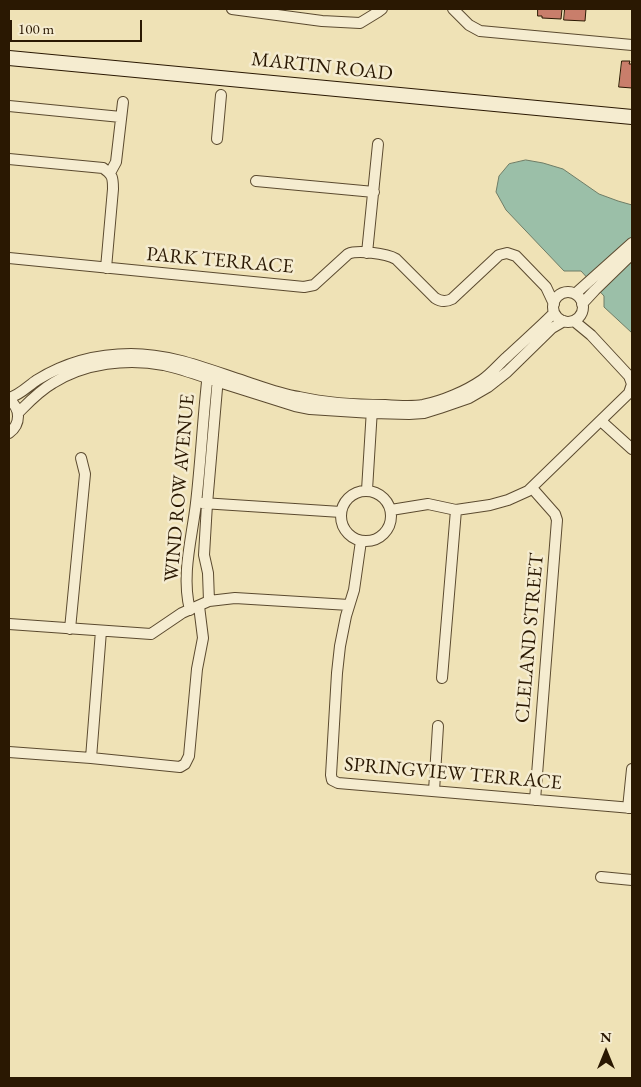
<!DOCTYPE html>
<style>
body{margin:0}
#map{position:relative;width:641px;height:1087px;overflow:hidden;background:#efe2b6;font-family:"EB Garamond",serif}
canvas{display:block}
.frame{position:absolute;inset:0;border:10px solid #2a1802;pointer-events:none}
.north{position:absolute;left:581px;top:1027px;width:50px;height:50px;-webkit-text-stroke:4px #f5ecd0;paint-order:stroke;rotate:0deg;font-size:14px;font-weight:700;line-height:20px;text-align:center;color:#2a1802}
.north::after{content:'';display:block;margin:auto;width:18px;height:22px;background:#2a1802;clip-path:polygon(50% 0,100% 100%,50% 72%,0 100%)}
.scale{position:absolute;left:10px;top:20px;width:132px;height:22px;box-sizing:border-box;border:2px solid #2a1802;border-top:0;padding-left:6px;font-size:15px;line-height:18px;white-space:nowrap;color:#2a1802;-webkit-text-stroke:4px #f5ecd0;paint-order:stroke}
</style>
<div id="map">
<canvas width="641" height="1087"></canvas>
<div class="frame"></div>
<div class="north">N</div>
<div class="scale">100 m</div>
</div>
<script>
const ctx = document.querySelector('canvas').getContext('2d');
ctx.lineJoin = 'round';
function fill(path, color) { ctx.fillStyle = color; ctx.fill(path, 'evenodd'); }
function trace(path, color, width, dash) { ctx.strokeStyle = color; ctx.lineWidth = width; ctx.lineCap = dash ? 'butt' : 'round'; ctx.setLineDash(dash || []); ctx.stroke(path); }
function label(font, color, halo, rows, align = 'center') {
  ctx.font = font + ' "EB Garamond",serif'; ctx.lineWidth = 5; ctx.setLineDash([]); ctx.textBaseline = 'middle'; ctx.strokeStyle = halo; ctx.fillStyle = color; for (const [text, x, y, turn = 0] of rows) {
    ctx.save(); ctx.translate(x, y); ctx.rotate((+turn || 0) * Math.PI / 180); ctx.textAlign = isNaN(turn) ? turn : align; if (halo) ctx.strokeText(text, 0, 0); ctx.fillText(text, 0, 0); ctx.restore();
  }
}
const water = new Path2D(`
 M526,160l17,3 20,6 36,25 19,7 14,4v128l-28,-26v-11l-23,-25h-17l-58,-61 -10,-18 3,-16 10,-12z`);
fill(water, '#9bbfa8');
trace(water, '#6e7c66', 1);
const building = new Path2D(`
 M538,9h24l-1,10 -19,-1v-2h-4z
 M565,9h21l-1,12 -21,-1z
 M622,61h8l-1,3h3v24l-13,-1z`);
fill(building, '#c97e6b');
trace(building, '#2a1802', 1);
const street = new Path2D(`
 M232,9l90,12 38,2 18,-11 4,-3
 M453,9l16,16 11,6 152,14
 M9,106l112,11
 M217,139l4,-44
 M9,159l94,9c10,7 10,10 10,21l-7,79
 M110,173l6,-11 7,-60
 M256,181l118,11
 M367,253l11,-109
 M9,258l295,29 10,-2 34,-31c9,-4 38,-1 48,5l39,39c6,4 11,4 17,1l47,-44 8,-2 9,3 30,31 8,17
 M553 307a15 15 0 1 1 30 0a15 15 0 1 1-30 0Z
 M575,294l57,-51
 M582,304l13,-14 37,-36
 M9,398c11,-3 19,-12 28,-18 29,-18 60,-26 94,-26 40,0 76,15 113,27 18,6 36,13 55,16 27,6 58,8 86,8 13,1 26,2 38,0 20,-4 43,-14 59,-25 9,-6 17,-16 25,-23 16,-15 32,-29 47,-44
 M9,400c12,8 12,24 0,33
 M18,413c11,-11 21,-22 35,-30 32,-20 74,-25 111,-18 18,4 37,11 55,17 25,8 51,16 76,24l15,3 62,4 37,1 15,-1 16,-5 29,-10 19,-11 19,-15 45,-44 12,-7
 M601,421l31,28
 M532,488l23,26 2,6 -22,280
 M367,490l5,-81
 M341 516a25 25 0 1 1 50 0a25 25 0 1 1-50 0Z
 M202,503l139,9
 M391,510l37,-6 28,6 34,-5 18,-5 20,-9 101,-98 3,-9 -3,-8 -38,-41 -17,-14
 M361,541l-7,49 -8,26 -6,30 -3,27 -6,102 1,5 6,3 294,25
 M209,601l-1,-28 -4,-18 3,-51 11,-127
 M190,610c-9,-35 2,-72 6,-107 5,-43 7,-87 12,-130
 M9,624l142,10 31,-21 27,-12 26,-3 114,7
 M70,629l15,-155 -4,-16
 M442,678l14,-168
 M9,752l82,6 89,9 5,-3 4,-8 8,-87 6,-31 -4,-32
 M91,758l10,-127
 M434,791l4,-65
 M628,808l4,-39
 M601,877l31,3`);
const secondary = new Path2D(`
 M9,58l623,59`);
trace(street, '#5b4a2f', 12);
trace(secondary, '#2a1802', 16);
trace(street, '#f5ecd0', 10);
trace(secondary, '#f5ecd0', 14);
label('20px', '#2a1802', '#f5ecd0', [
 ["MARTIN ROAD",322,67,6],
 ["PARK TERRACE",220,261,5],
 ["WIND ROW AVENUE",180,488,-85],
 ["CLELAND STREET",530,638,-85],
 ["SPRINGVIEW TERRACE",453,774,5]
]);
</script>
